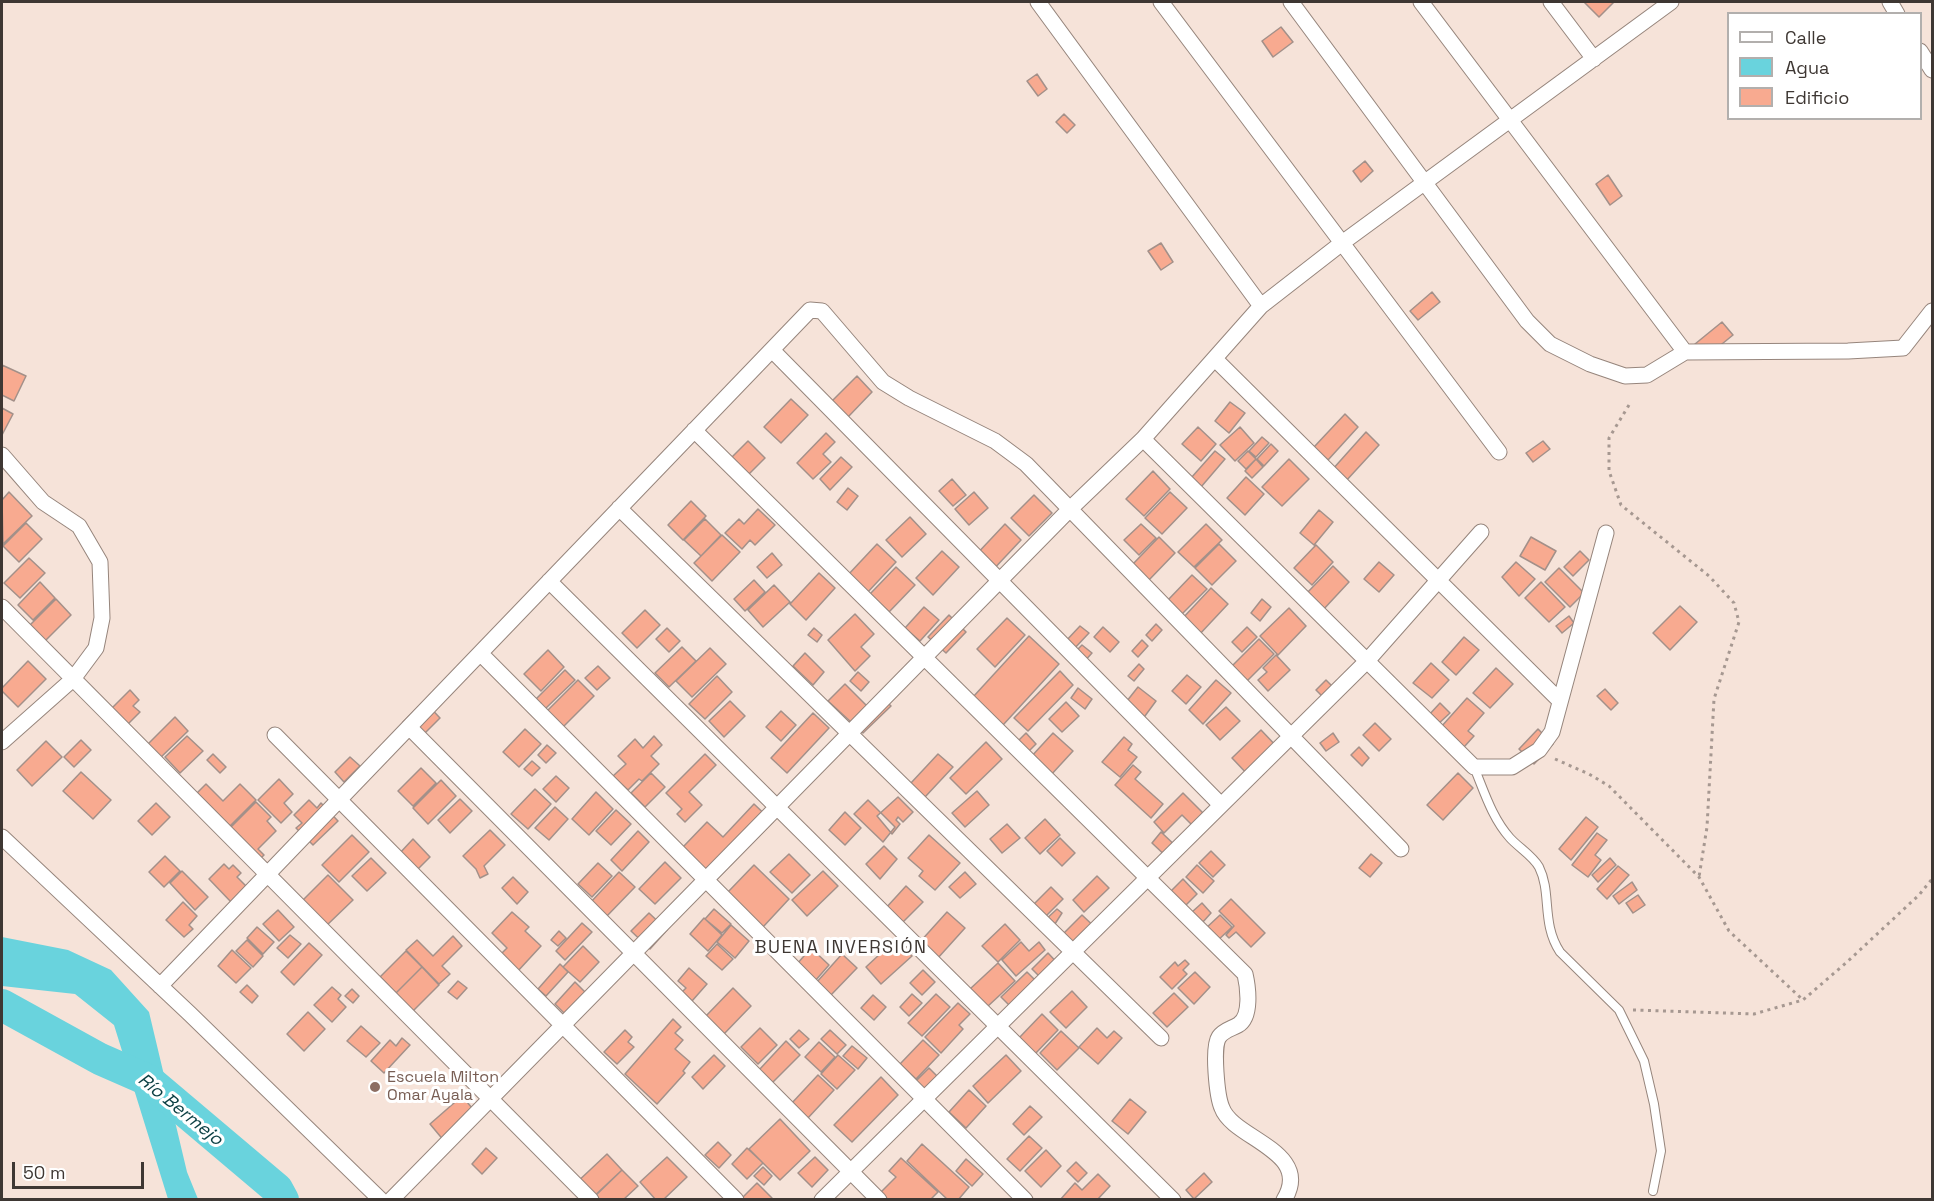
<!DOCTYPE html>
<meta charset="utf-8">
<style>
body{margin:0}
#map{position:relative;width:1934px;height:1201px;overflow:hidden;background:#f6e3d9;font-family:"Space Grotesk",sans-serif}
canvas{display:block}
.frame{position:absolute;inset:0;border:3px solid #3e3733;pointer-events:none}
.legend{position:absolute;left:1727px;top:12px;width:195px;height:108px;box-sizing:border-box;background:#fff;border:2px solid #b2afad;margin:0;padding:8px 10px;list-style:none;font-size:18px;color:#3e3733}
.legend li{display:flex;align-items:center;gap:12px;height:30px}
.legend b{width:30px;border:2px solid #b2afad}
.scale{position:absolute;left:12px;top:1162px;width:132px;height:27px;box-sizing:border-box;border:3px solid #3e3733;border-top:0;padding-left:8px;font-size:18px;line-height:21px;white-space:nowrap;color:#3e3733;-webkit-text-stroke:4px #fff;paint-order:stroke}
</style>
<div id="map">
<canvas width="1934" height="1201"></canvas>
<div class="frame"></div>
<ul class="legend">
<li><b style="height:8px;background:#fff"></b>Calle</li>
<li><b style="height:16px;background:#69d3dd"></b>Agua</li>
<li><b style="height:16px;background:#f8aa90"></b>Edificio</li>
</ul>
<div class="scale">50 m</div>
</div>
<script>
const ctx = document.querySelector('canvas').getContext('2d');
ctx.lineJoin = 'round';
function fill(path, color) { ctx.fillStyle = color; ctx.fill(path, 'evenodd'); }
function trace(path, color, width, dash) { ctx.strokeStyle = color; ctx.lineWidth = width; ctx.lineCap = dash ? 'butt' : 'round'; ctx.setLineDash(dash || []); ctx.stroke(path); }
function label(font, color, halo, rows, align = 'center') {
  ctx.font = font + ' "Space Grotesk",sans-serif'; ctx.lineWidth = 6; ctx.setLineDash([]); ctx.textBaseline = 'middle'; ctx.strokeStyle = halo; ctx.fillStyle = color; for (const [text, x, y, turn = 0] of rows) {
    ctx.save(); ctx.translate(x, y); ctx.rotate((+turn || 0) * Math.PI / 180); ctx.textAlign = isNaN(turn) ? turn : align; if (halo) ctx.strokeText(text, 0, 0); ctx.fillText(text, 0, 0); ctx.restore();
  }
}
fill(new Path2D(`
 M2,937l66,13 43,20 38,42 38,160 11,27h-30l-54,-174 -39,-31 -73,-8z`), '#69d3dd');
trace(new Path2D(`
 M2,1005l98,54 48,21 129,109 6,11`), '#69d3dd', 32);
const building = new Path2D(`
 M1584,2h30l-15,15z
 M1281,27l12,15 -20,15 -11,-16z
 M1037,74l10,15 -9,7 -11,-15z
 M1064,114l11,11 -8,8 -11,-11z
 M1365,161l8,10 -12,11 -8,-11z
 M1608,175l14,21 -12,9 -14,-21z
 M1161,243l12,19 -12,8 -13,-19z
 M1432,292l8,10 -22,18 -8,-9z
 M1722,322l11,13 -27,22 -11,-13z
 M2,365l24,11 -12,25 -12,-6z
 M857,376l15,16 -24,25 -16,-16z
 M791,399l17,16 -27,28 -17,-16z
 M1230,402l15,11 -16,20 -14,-12z
 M2,408l11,6 -11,21z
 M1345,414l13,13 -30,33 -14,-13z
 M1198,427l18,17 -15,17 -19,-17z
 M1240,427l14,16 -19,18 -15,-16z
 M1366,432l13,13 -34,37 -13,-12z
 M826,433l9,9 -12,12 8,8 -18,17 -16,-16z
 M1262,437l7,6 -13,14 -7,-6z
 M748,441l17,17 -17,17 -17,-17z
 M1543,441l7,8 -17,13 -7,-9z
 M1271,444l7,7 -14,15 -7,-7z
 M1215,451l10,8 -24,28 -10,-9z
 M1248,451l8,8 -10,10 -8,-8z
 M841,457l11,10 -22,23 -10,-11z
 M1256,459l7,8 -11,11 -7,-7z
 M1289,459l20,20 -27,27 -20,-19z
 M1153,471l17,18 -26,27 -18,-17z
 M1246,477l18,17 -19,21 -18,-17z
 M952,479l14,16 -13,11 -14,-15z
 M848,488l10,8 -11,14 -10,-8z
 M9,492l23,24 -29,28 -1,-44z
 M974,492l14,16 -19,17 -14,-16z
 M1170,492l17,16 -25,26 -17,-16z
 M1034,495l18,18 -23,23 -18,-18z
 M691,501l15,15 -23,24 -15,-15z
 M758,509l17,16 -20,20 -5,-5 -8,9 -17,-16 14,-14 5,5z
 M1319,510l14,12 -19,23 -14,-12z
 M910,517l16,17 -24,23 -16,-17z
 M705,519l16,16 -20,21 -17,-16z
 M26,523l16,16 -23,23 -16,-16z
 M1005,524l16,16 -31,33 -17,-15z
 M1141,524l15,14 -17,17 -15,-15z
 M1206,524l16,16 -28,27 -16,-15z
 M722,535l18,17 -28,29 -18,-18z
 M1159,537l16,16 -27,28 -16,-16z
 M1531,537l25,14 -11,19 -25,-14z
 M877,544l19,18 -30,32 -19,-18z
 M1219,544l17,17 -24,24 -17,-17z
 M1316,545l17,17 -21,23 -18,-17z
 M942,551l17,16 -26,28 -17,-17z
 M1580,551l9,9 -16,16 -9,-9z
 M772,553l10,12 -15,13 -10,-11z
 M29,558l16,15 -25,25 -16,-15z
 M1379,562l15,13 -15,17 -15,-13z
 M1516,562l19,17 -16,17 -17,-19z
 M1333,566l16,16 -27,29 -17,-16z
 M896,567l19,18 -26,27 -19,-18z
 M1559,568l25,25 -14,14 -25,-25z
 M819,573l16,15 -29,32 -16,-16z
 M1192,575l15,14 -26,26 -14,-14z
 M754,580l11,12 -20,19 -11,-12z
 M40,582l15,16 -22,22 -15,-15z
 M1541,582l24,25 -16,15 -24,-24z
 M774,585l16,17 -27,25 -15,-17z
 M1211,588l17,16 -30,32 -17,-16z
 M56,599l15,16 -27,27 -16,-15z
 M1262,599l9,8 -11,14 -9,-8z
 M1680,606l17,16 -27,28 -17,-17z
 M924,607l15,13 -19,21 -15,-13z
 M1289,608l17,18 -28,29 -18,-19z
 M645,610l15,15 -23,23 -15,-15z
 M855,614l19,20 -13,13 9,9 -15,15 -27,-31z
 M949,615l17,17 -20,21 -18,-16z
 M1569,616l5,7 -12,10 -6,-7z
 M1007,618l18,17 -30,32 -18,-18z
 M1156,624l6,6 -10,11 -6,-6z
 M1080,626l9,7 -17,18 -8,-8z
 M1103,627l16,15 -9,10 -16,-15z
 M1247,627l10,10 -15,15 -10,-10z
 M667,628l13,13 -11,11 -13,-13z
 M814,628l8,7 -5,7 -9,-7z
 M1029,636l30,28 -56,61 -30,-28z
 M1464,637l15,13 -23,25 -14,-13z
 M1259,639l15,15 -28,28 -15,-15z
 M1142,640l6,6 -10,11 -6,-6z
 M1082,645l10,8 -9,10 -10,-9z
 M682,647l14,14 -27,26 -14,-14z
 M710,648l16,16 -34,33 -16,-16z
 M548,650l16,17 -23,24 -17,-17z
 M805,653l19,19 -11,13 -20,-19z
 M1276,655l14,15 -22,21 -10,-11 9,-8 -4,-4z
 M28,661l18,18 -28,28 -16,-16v-3z
 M1431,663l18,17 -17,18 -19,-15z
 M1139,664l5,5 -10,12 -6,-5z
 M598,666l12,12 -13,12 -12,-12z
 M1496,668l17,16 -23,24 -17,-15z
 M565,670l10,10 -31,30 -9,-10z
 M1060,671l13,14 -45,46 -14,-13z
 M858,672l11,10 -8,9 -11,-10z
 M1187,675l14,12 -15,17 -14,-13z
 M717,676l15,16 -27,27 -16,-15z
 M578,680l16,16 -33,33 -16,-16z
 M1216,680l15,13 -28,31 -14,-14z
 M1326,680l11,11 -10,10 -11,-11z
 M845,684l27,27 12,-12 7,7 -28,27 -35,-32z
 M1138,687l18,14 -14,19 -19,-14z
 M1078,688l14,11 -7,10 -14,-11z
 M1605,689l13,14 -7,7 -14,-14z
 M130,690l9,10 -6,6 7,6 -14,14 -16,-16z
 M1467,698l17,15 -16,18 6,5 -10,11 -23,-20z
 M424,701l16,17 -20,20 -17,-16z
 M730,701l15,15 -21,21 -15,-16z
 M1066,702l13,14 -17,16 -13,-13z
 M1440,703l10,10 -13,12 -9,-9z
 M1226,707l14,14 -20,19 -14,-15z
 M781,711l15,14 -15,16 -15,-14z
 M813,713l16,15 -42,45 -16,-15z
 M175,717l13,14 -30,29 -13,-13z
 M1375,723l16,16 -12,12 -16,-16z
 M525,729l16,15 -22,23 -16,-15z
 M1538,729l15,15 -19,20 -15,-15z
 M1261,730l19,20 -29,28 -19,-20z
 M1026,733l10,11 -8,8 -10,-11z
 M1053,733l20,18 -23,25 -20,-18z
 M1333,733l6,9 -13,9 -6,-8z
 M187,736l16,15 -23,22 -15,-16z
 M654,736l8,9 -11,11 8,8 -17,17 -3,-2 -11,11 -15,-14 13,-12 -8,-8 17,-17 8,9z
 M1124,737l8,7 -4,6 9,7 -17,20 -18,-15z
 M81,740l10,10 -17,17 -10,-10z
 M46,741l16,16 -30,29 -15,-16z
 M986,742l16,17 -36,35 -16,-16z
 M547,745l9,8 -10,10 -8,-8z
 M1359,747l10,11 -7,8 -11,-11z
 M213,754l13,13 -6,6 -13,-13z
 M705,754l11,11 -27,27 13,13 -17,17 -8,-8 5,-5 -16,-16z
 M938,754l15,13 -28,30 -15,-13z
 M350,757l10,9 -16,16 -9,-10z
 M532,761l8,7 -8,8 -8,-7z
 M1133,765l8,7 -6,7 28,25 -12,14 -36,-33z
 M421,768l15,15 -23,23 -15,-15z
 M81,772l30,28 -18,19 -30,-28z
 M651,773l14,14 -20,20 -14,-14z
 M1458,773l15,15 -30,32 -16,-15z
 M556,776l13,12 -13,14 -13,-13z
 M279,779l14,15 -9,9 8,9 -11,11 -23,-23z
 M441,780l15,16 -28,28 -15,-16z
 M206,784l17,17 17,-17 16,16 -26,26 -33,-33z
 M535,789l16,15 -23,25 -17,-15z
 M977,791l12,14 -24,22 -13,-14z
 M596,792l17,17 -24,26 -17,-16z
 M1183,793l26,26 -12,11 -15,-15 -18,18 -10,-11z
 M898,797l15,15 -10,10 -5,-5 -2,3 4,4 -8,10 -15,-18z
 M460,799l12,12 -22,22 -12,-13z
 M309,800l8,8 4,-5 17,18 -25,24 -17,-17 6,-5 -8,-8z
 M868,800l27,27 -12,15 -29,-28z
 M256,802l15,15 -4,4 9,10 -18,18 6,6 -6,6 -31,-30z
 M156,803l14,14 -18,18 -14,-14z
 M754,804l19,18 -57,58 -33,-33 24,-25 16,15z
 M555,807l13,12 -19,21 -14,-12z
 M616,810l15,14 -20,21 -15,-14z
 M845,812l16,16 -16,17 -16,-15z
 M1586,817l12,10 -27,33 -12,-11z
 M1045,819l15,16 -20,19 -15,-16z
 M1007,824l13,14 -18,15 -12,-14z
 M490,830l15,15 -21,21 4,8 -8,4 -4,-9 -13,-13z
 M638,831l11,11 -27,29 -11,-11z
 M1161,832l19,18 -9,11 -19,-18z
 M1597,833l10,7 -12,15 6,5 -13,17 -16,-12z
 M352,835l17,17 -30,30 -17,-17z
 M929,835l31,28 -25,27 -16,-14 4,-5 -15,-13z
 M1060,838l15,15 -13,13 -15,-15z
 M413,839l17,18 -15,15 -17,-17z
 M884,846l13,13 -17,20 -14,-15z
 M1211,851l14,14 -12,12 -14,-14z
 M789,854l21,21 -18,18 -22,-21z
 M1371,854l11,9 -12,14 -11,-9z
 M165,856l15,15 -16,16 -15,-15z
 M371,858l15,15 -19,18 -15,-15z
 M1610,858l6,7 -18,17 -6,-7z
 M665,862l16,16 -26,26 -16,-15z
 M598,863l14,13 -20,21 -14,-13z
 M224,864l5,5 4,-4 8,8 -4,4 11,11 -16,15 -23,-24z
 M754,865l35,34 -26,28 -36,-34z
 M1197,865l17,16 -11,12 -17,-16z
 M1618,866l11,9 -22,24 -10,-10z
 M182,871l26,26 -13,13 -25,-27z
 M823,871l15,15 -31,30 -15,-16z
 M619,872l16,15 -30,31 -15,-15z
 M965,872l11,12 -16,14 -11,-11z
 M328,875l25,25 -28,27 -24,-25z
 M1097,876l12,12 -25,24 -11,-12z
 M513,877l15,15 -11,12 -15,-16z
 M1183,879l14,15 -13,13 -14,-15z
 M1632,882l5,8 -18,14 -6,-8z
 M906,886l17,16 -20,20 -18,-13z
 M1051,887l12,12 -17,17 -12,-12z
 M1638,895l7,10 -12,8 -7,-10z
 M1231,899l34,34 -14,14 -15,-15 -7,6 -3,-3 8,-9 -15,-15z
 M183,902l14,14 -8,9 4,4 -9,8 -18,-17z
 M1202,903l9,10 -9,10 -10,-11z
 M714,909l17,15 -9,9 -17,-14z
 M1057,909l5,4 -9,14 -10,-5z
 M278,910l16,17 -15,14 -16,-17z
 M512,912l17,15 -4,4 16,15 -24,26 -17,-17 7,-7 -15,-15z
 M947,912l18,16 -28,31 -18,-16z
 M649,913l18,17 -17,19 -19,-18z
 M1082,915l19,18 -21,22 -19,-19z
 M1220,915l12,12 -17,16 -11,-13z
 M704,918l18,17 -14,16 -18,-17z
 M582,923l10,9 -27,28 -9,-9z
 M1005,924l15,16 -22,22 -16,-16z
 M731,925l18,16 -14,17 -18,-16z
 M257,927l17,15 -11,12 -16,-16z
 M559,931l7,7 -8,8 -7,-6z
 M290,935l11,9 -13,14 -11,-10z
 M453,936l9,10 -20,20 8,8 -11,10 -33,-34 11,-10 16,16z
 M896,939l16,17 -31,28 -15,-17z
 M247,940l16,16 -10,11 -17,-16z
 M1021,942l8,9 10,-9 6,8 -29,26 -14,-16z
 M309,943l13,12 -28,30 -13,-13z
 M717,944l16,15 -11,11 -16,-14z
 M583,946l16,16 -19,20 -17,-15z
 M811,948l18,17 -14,16 -18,-17z
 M232,950l19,18 -15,15 -18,-17z
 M406,951l16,16 -26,26 -16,-16z
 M1048,953l14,15 -15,16 -15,-15z
 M842,954l15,14 -27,28 -14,-13z
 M1185,960l4,4 -6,6 4,4 -15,15 -12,-12 15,-15 3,4z
 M998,963l17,18 -28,26 -17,-18z
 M560,964l8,8 -22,24 -8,-7z
 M422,967l17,18 -26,26 -18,-17z
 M689,968l18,16 -15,17 -10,-9 4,-4 -8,-7z
 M923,970l12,12 -13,13 -12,-12z
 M1027,972l16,16 -26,25 -16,-16z
 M1195,972l15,15 -16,17 -16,-16z
 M458,981l9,7 -10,11 -9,-7z
 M575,982l16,16 -20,22 -16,-16z
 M247,985l11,11 -6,7 -12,-11z
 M332,987l9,8 -3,4 8,8 -14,15 -18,-17z
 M733,988l18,18 -29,30 -18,-18z
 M352,989l7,7 -6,7 -8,-7z
 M1072,991l15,16 -21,21 -16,-16z
 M1174,993l14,14 -21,20 -14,-14z
 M912,994l10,9 -13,13 -9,-9z
 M936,994l14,13 -28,29 -14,-13z
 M873,995l13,12 -12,13 -13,-12z
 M958,1003l12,11 -11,11 4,4 -22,24 -16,-16z
 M308,1012l17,17 -21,22 -17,-17z
 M1042,1014l16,16 -24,25 -16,-16z
 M673,1019l8,8 -6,6 8,7 -8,9 15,13 -7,9 2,2 -28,31 -32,-30z
 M361,1026l19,17 -14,14 -19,-16z
 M760,1028l17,17 -19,19 -17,-17z
 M1097,1028l10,10 7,-7 8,7 -24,26 -19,-17z
 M625,1030l7,7 -4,5 6,5 -17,17 -13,-12z
 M799,1030l10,9 -10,9 -9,-9z
 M830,1030l16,15 -9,9 -16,-15z
 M1061,1031l18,17 -22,22 -17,-17z
 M402,1038l8,7 -26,28 -13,-12 19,-21 6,6z
 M923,1040l16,15 -23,24 -16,-15z
 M786,1041l14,14 -28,28 -13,-13z
 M819,1042l16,15 -14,15 -16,-15z
 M852,1046l15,12 -9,11 -15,-13z
 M714,1055l11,11 -22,23 -11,-12z
 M838,1055l17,15 -18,19 -16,-15z
 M1006,1055l15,16 -33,32 -15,-17z
 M929,1068l10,10 -14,15 -10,-11z
 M818,1075l16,15 -27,29 -16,-15z
 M881,1077l17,18 -46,47 -18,-17z
 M969,1090l17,16 -20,22 -17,-16z
 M462,1096l15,18 -32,28 -15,-18z
 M1130,1099l16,13 -18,22 -16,-13z
 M1030,1106l12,11 -18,18 -11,-11z
 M780,1119l30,32 -30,29 -31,-31z
 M1029,1136l13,12 -22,23 -13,-12z
 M718,1142l13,13 -12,13 -14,-13z
 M922,1144l47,43 -11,13h-10l-41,-39z
 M486,1148l11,10 -15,16 -10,-10z
 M747,1148l16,15 -16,16 -15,-15z
 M1046,1150l15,16 -20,21 -16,-16z
 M607,1154l15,16 -32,30 -16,-15z
 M667,1157l20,20 -24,23h-7l-16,-18z
 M815,1157l13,13 -16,17 -14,-14z
 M901,1158l37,34 -8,8h-43l-7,-7 16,-16 -7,-6z
 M966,1159l17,15 -11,12 -16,-15z
 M1076,1162l11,11 -9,9 -11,-11z
 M763,1167l9,9 -8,9 -10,-9z
 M622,1170l16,16 -15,14h-32z
 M1204,1173l8,9 -18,17 -8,-9z
 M1098,1174l12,12 -13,14h-37l15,-17 7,7z
 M757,1183l15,15 -1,2h-31z`);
fill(building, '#f8aa90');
trace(building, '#a39089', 1.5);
const lane = new Path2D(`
 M1474,767c10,24 18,51 36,71 8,9 23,18 29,29 13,26 2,56 21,85l59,58 25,51 10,43 7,47 -8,40`);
const street = new Path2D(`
 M1038,2l223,304
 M1161,2l338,450
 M1291,2l236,319 23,23 40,20 35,12 22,-1 38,-23 163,-1 55,-3 29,-37
 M1421,2l264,350
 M1551,2l43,57
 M1890,2l7,12
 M1920,51l12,19
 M772,350l449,455
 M1215,359l345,342
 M694,430l551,544c3,13 7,43 -7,51 -7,4 -14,5 -19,12 -7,10 -2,60 3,71 11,31 92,43 62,92
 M1143,439l331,328h38l27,-17 13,-18 54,-199
 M2,455l41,47 36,24 21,36 2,56 -6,30 -23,31 -71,63
 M619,508l542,530
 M549,581l624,619
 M2,607l589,593
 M480,653l545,547
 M409,727l470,473
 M275,735l461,465
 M2,837l188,177 191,186
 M160,986l650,-676 12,1 61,71 26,16 86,43 31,23 375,385
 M391,1200l679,-691 73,-70 118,-133 81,-63 329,-241
 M822,1200l545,-539 114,-129`);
trace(lane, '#96857c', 10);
trace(street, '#96857c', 17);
trace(new Path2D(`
 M1629,405l-20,33v33l12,34 88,71 25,27 5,19 -25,77 -7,128 -8,50
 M1555,759l34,15 20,12 90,91 30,54 74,69
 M1633,1010l121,4 49,-14 44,-38 72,-67 13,-16`), '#a69891', 3, [3, 4.5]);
trace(lane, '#fff', 8);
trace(street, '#fff', 15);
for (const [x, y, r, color] of [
 [375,1087,6,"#8d6e63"]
]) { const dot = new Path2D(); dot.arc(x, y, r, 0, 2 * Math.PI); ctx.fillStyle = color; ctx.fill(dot); trace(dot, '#fff', 2); }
label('16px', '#785e54', '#fff', [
 ["Escuela Milton",387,1078],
 ["Omar Ayala",387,1096]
], 'left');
ctx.letterSpacing = '1.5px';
label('18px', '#3e3733', '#fff', [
 ["BUENA INVERSIÓN",841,948]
]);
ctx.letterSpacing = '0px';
label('italic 18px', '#0a3e42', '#fff', [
 ["Río Bermejo",180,1110,39]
]);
</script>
